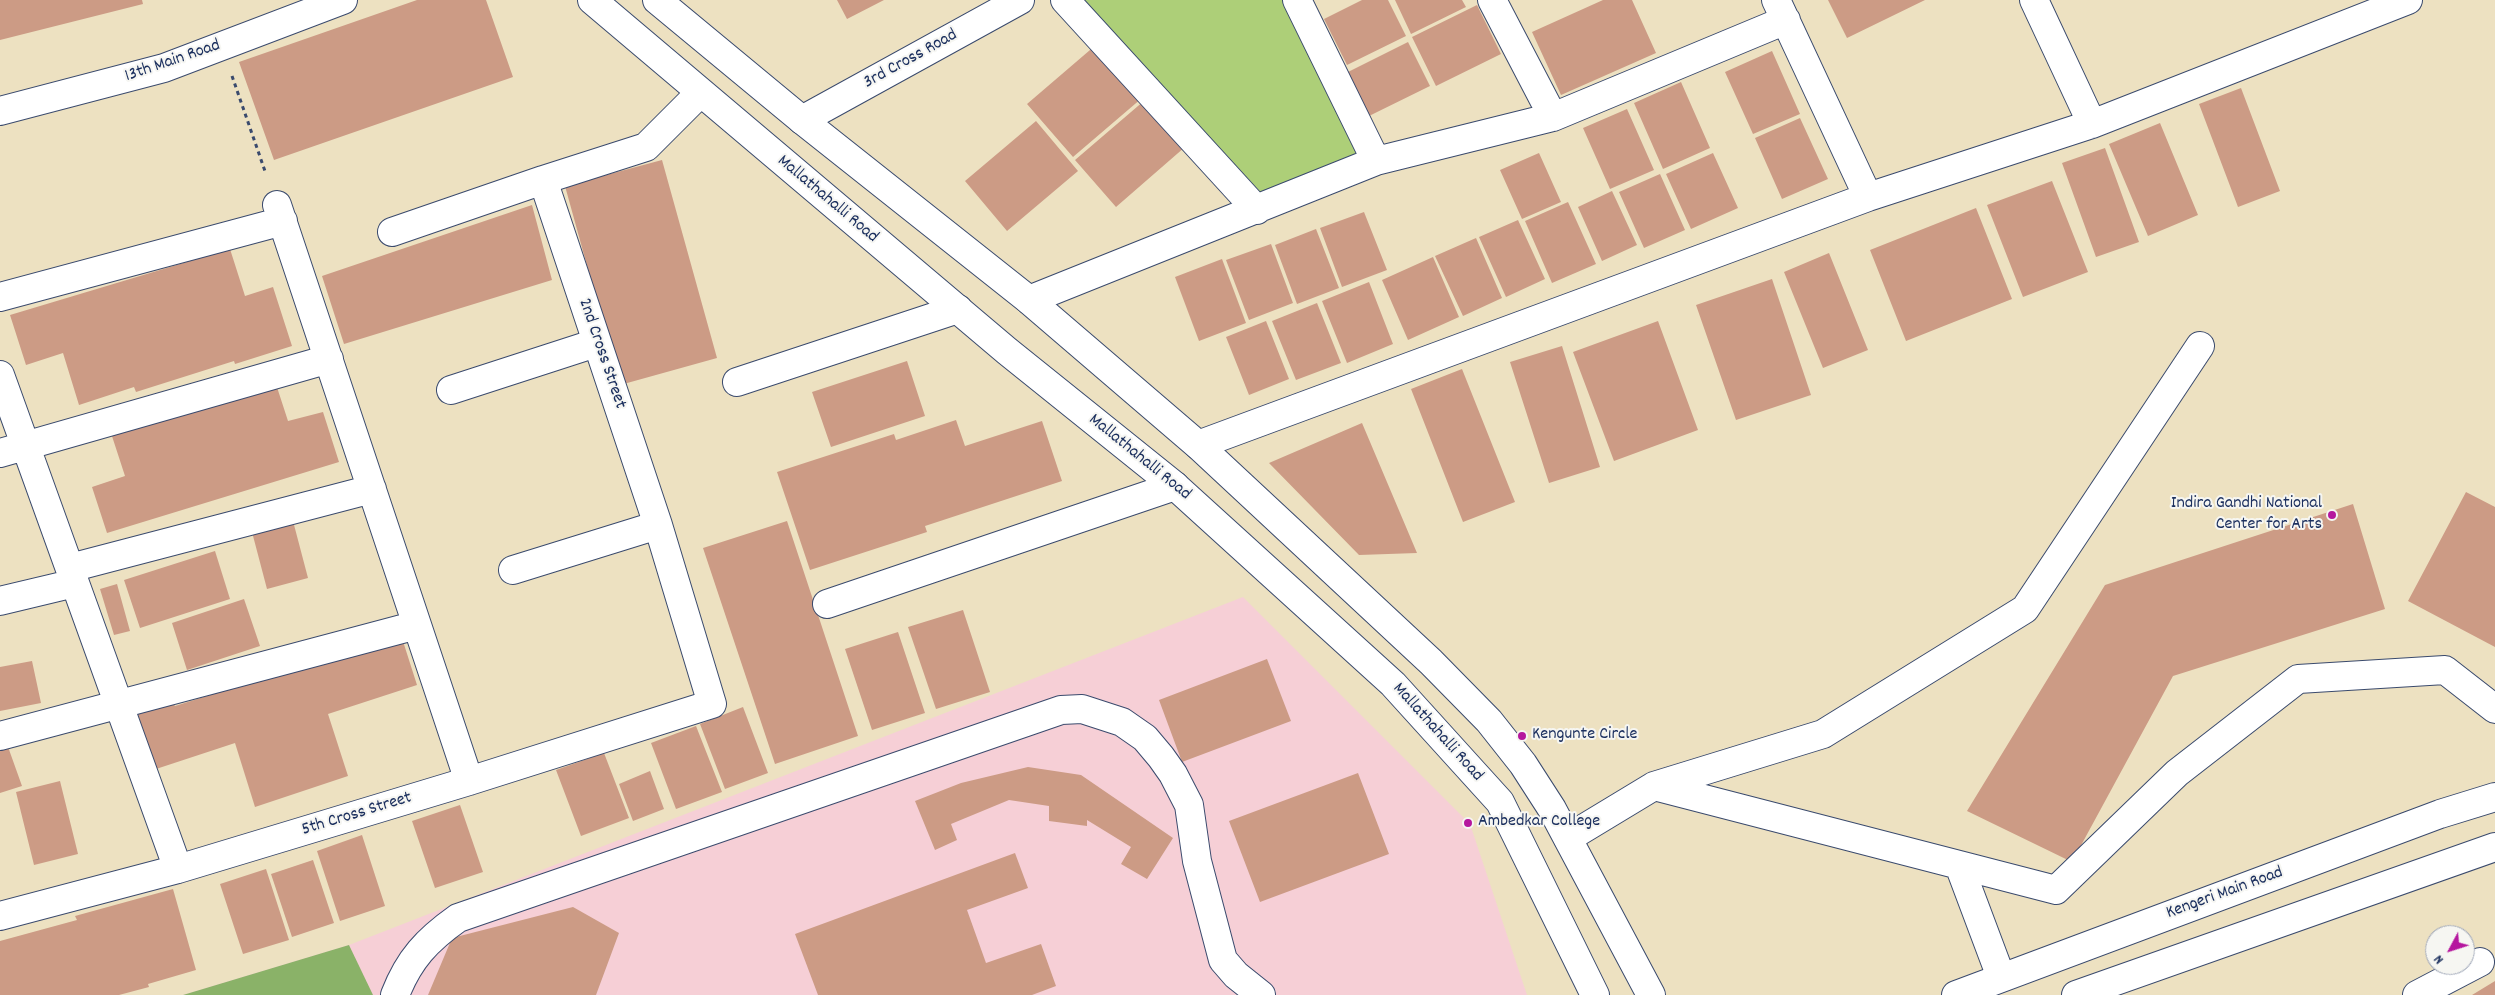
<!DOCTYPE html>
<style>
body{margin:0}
#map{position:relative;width:2495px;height:995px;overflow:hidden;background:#ede1c1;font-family:Dekko,sans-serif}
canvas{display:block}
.north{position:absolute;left:2425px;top:925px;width:50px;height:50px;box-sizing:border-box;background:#f6f6f2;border:1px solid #9ea6b7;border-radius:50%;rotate:230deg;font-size:14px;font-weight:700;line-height:20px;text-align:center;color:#1b2f5e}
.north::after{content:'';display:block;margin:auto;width:18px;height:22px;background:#b5179e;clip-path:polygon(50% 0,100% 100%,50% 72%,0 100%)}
</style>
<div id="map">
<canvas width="2495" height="995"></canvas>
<div class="north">N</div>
</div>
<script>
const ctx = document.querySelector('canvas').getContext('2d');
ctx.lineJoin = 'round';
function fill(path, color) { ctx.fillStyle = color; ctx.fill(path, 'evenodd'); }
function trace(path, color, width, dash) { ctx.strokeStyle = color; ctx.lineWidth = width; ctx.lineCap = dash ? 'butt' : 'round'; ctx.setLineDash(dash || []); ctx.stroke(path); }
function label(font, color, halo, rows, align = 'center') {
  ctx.font = font + ' Dekko,sans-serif'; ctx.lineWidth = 4; ctx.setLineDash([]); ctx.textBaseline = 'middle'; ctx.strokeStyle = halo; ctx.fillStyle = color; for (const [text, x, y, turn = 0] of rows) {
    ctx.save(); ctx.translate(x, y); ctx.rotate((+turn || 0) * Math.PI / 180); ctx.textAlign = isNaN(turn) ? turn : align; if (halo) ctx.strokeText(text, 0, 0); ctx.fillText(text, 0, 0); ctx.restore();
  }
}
fill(new Path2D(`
 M1243,597l227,227 57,171h-1344l166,-50z`), '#f6cfd6');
fill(new Path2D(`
 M1082,0h201l89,178 -96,31z`), '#adcf78');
fill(new Path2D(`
 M349,945l24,50h-190z`), '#8ab268');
fill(new Path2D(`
 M0,0h142l1,4 -143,36z
 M417,0h69l27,77 -239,83 -35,-98z
 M837,0h47l-37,19z
 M1362,0h26l18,36 -59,29 -23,-46z
 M1395,0h67l4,7 -55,27z
 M1603,0h29l24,53 -95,42 -29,-63z
 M1828,0h97l-78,38z
 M1477,5l24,49 -65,32 -24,-49z
 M1408,42l22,44 -61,30 -21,-44z
 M1097,44l45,54 -69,59 -46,-53z
 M1772,51l28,63 -47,20 -28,-62z
 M1681,82l29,66 -47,21 -29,-66z
 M2241,88l39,103 -42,16 -39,-103z
 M1145,100l40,47 -69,60 -41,-47z
 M1627,109l27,61 -44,19 -27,-61z
 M1800,118l28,61 -46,20 -27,-61z
 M1036,121l42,50 -71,60 -42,-50z
 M2160,123l38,92 -50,21 -39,-92z
 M2105,148l34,94 -43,15 -34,-94z
 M1539,153l22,49 -39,17 -22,-49z
 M1713,153l25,55 -47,21 -25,-55z
 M662,160l55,198 -97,27 -55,-199z
 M1660,174l25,56 -41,18 -25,-56z
 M2052,181l36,91 -65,25 -36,-92z
 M1612,191l25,54 -35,16 -24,-54z
 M1568,202l28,62 -44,19 -27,-62z
 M532,205l20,75 -208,64 -22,-68z
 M1976,208l36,91 -106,42 -36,-91z
 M1364,212l23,58 -45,17 -22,-59z
 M1518,220l27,59 -39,18 -27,-60z
 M1316,229l23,59 -42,16 -22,-59z
 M1476,238l26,60 -39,18 -28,-60z
 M1271,244l22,59 -44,17 -23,-60z
 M230,249l15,47 28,-9 19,59 -57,18 -1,-3 -98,31 -2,-5 -55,18 -16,-52 -37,12 -16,-50z
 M1829,253l39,97 -45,18 -39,-96z
 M1433,257l26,60 -51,23 -26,-60z
 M1222,259l24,64 -47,18 -24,-64z
 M1772,279l39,116 -75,25 -40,-115z
 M1369,282l24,62 -46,19 -25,-62z
 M1317,303l24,60 -45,17 -24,-59z
 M1266,321l23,58 -40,16 -23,-58z
 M1658,321l40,109 -84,31 -41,-109z
 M1562,346l38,121 -51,16 -39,-121z
 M907,361l18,55 -94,31 -19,-55z
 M1462,369l53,133 -52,20 -52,-133z
 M274,378l14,43 35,-9 16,50 -232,71 -15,-46 33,-11 -15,-46z
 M956,420l9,26 77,-25 20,60 -137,45 2,6 -117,38 -33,-98 117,-38 2,6z
 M1362,423l55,130 -58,2 -90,-92z
 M2466,492l29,15v140l-87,-46z
 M2353,504l32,105 -212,67 -101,186 -105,-51 138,-226z
 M293,521l15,57 -41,11 -15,-57z
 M787,521l71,215 -83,28 -72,-216z
 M215,551l15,48 -90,29 -16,-48z
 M117,584l13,47 -16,4 -14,-46z
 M244,599l16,47 -73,24 -15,-47z
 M963,610l27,82 -54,17 -28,-82z
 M898,632l27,81 -53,17 -27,-81z
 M401,635l16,50 -89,29 20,62 -93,31 -20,-64 -82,27 -17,-55 37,-12 2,3z
 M1267,659l24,62 -109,41 -23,-62z
 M32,661l9,42 -41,8v-44z
 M743,707l25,66 -43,16 -25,-65z
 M696,726l26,66 -46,17 -25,-66z
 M7,744l15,42 -22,7v-47z
 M604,753l25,65 -48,18 -25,-66z
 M1028,767l53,8 92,63 -26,41 -26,-15 10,-17 -44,-27v6l-38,-5v-15l-40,-6 -58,24 6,16 -22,10 -20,-49 46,-18z
 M650,771l14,38 -31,12 -14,-37z
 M1358,773l31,81 -129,48 -31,-81z
 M60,781l18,73 -44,11 -18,-73z
 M460,805l23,67 -48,16 -23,-67z
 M362,835l23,71 -45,15 -23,-70z
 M1015,853l13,35 -61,22 19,53 55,-19 15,42 -24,9h-214l-23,-61z
 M313,860l21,63 -42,14 -21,-63z
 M266,869l23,71 -46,14 -23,-70z
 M173,889l23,81 -48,14 1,3 -30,8h-119v-54l77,-21 -2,-4z
 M573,907l46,26 -23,62h-168l24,-57z
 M2495,981v14h-23z`), '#cc9b85');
const minor = new Path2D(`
 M1065,0l192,210
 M1297,0l79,161
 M1492,0l61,117
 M1776,0l92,197
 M2034,0l58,124
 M0,111l164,-43 179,-68
 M802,120l218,-120
 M277,205l192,576
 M392,232l151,-52
 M0,297l283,-76
 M1029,300l347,-139 177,-44 233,-97
 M0,375l178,494
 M737,382l221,-73
 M451,390l145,-47
 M1198,445l670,-248 224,-73 316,-124
 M0,453l329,-94
 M70,568l302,-79
 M513,570l145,-45
 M0,601l75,-18
 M827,604l348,-118
 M0,736l417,-111
 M1654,786l169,-52 202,-125 175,-263
 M1568,838l86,-52 402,104 121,-117 121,-94 147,-9 50,39
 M1959,865l42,112
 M0,916l178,-47 291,-88 243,-77 -54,-179 -115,-345 103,-33 54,-54
 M395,995c14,-36 32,-55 63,-77l603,-208 21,-1 40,13 23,16 16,19 12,17 16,31 8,56 26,99 13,15 25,20
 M2417,995l63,-33`);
const major = new Path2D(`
 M592,0l415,351 168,135 218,198 107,118 95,193
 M657,0l145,120 227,180 169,145 233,217 58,59 34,43 29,45 99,186
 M1956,995l484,-181 55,-17
 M2076,995l419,-148`);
trace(minor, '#3a4a6d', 30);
trace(major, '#3a4a6d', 30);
trace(new Path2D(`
 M232,76l34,98`), '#3a4a6d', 3, [4, 4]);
trace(minor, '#fff', 28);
trace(major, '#fff', 28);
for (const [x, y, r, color] of [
 [2332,515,5,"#b5179e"],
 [1522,736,5,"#b5179e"],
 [1468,823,5,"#b5179e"]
]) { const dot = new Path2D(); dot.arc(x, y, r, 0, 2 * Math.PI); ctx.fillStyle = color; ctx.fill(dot); trace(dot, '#f6f6f2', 2); }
label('18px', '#1b2f5e', '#f6f6f2', [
 ["3rd Cross Road",911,60,-29],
 ["13th Main Road",173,62,-19],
 ["Mallathahalli Road",827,200,40],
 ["2nd Cross Street",601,354,71],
 ["Mallathahalli Road",1139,458,39],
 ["Mallathahalli Road",1437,733,48],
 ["5th Cross Street",357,815,-17],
 ["Kengeri Main Road",2225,894,-20]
]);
label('18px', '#1b2f5e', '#f6f6f2', [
 ["Indira Gandhi National",2322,505,"right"],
 ["Center for Arts",2322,526,"right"],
 ["Kengunte Circle",1532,736],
 ["Ambedkar College",1478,823]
], 'left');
</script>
